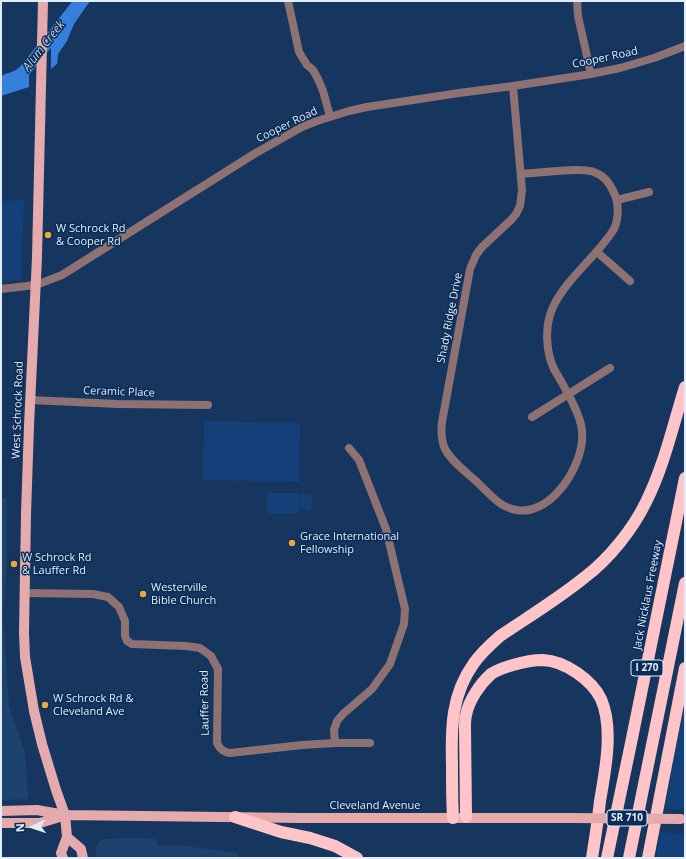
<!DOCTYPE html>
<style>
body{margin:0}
#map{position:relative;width:686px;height:859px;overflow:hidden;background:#16365f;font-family:"Open Sans",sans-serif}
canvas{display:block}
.frame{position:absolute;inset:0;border:2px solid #e1edfc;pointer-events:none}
.north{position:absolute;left:12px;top:807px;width:40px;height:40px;-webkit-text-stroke:3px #0b2c54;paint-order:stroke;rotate:267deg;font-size:11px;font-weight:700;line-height:16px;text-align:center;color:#e1edfc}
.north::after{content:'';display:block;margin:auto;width:14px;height:18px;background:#e1edfc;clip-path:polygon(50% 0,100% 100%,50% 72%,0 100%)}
</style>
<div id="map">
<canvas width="686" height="859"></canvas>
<div class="frame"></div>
<div class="north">N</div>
</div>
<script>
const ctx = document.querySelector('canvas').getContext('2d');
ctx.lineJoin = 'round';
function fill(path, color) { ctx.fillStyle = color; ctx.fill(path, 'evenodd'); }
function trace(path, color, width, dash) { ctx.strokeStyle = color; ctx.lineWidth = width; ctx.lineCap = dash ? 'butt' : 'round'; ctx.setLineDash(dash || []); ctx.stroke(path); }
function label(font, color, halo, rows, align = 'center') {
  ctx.font = font + ' "Open Sans",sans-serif'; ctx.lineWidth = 3; ctx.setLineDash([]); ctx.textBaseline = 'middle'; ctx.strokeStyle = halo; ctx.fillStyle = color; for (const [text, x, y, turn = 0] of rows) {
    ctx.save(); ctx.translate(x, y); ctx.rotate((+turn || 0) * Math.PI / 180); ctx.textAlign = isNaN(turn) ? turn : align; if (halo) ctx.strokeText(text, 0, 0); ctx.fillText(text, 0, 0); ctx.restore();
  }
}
fill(new Path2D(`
 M1,498h6l-1,80 -3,37 6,92 16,45 3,47 -27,1z
 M137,838l20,1v6l29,1 53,7v5h-142l-2,-10 7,-9z`), '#1e4270');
fill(new Path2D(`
 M24,200l-3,80 -20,1v-80z
 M204,421l96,2 -1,59 -96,-2z
 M267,493h32v18l-2,3h-27l-3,-2z
 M300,494l12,1 -1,15 -11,-1z
 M685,700v109h-20z
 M660,832l25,2v24h-29z`), '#134079');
fill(new Path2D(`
 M77,1h13l-16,23 -7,17 -9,13 -1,10 -6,5v-38l23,-25z
 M29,60v27l-28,9v-20l11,-3z`), '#367fdc');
trace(new Path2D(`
 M1,82l20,-7 35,-43 24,-31`), '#367fdc', 12);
trace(new Path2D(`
 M288,1l11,51 8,13 6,5 5,9 5,12 7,25
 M577,1l1,15 13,58
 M513,86l9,104 -2,16 -4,8 -5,6 -29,27 -6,8 -6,14 -28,153c-1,9 -1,18 3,27 7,13 21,23 32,33 6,6 13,13 20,19 5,4 13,8 19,9 15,3 31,-6 41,-17 17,-18 32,-50 22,-75 -6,-18 -16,-33 -25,-49 -8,-17 -9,-40 -3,-57 9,-25 36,-48 52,-68 4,-5 8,-10 11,-15 5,-11 5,-25 0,-36 -11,-27 -32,-24 -57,-22 -12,1 -24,2 -36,3
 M617,200l32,-8
 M597,252l33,29
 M1,289l35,-4 26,-10 192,-121 48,-27 15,-6 32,-10 18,-4 92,-14 54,-7 78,-12 29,-6 34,-10 31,-12
 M30,400l88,4 90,1
 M532,417l78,-49
 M25,593l68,1 15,3 11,10 6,14v15l2,5 5,3 54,2 14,2 11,8 7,13 -1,74c3,6 6,9 13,10l72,-8 33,-2h35
 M335,743l-1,-13 3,-9 6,-7 29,-25 18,-25 14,-40 1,-15 -19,-80 -27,-69 -10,-12`), '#8e7172', 8);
trace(new Path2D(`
 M43,1l-6,256 -8,169 -3,88 -2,118 1,25 9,54 8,33 14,46 9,25 2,22 -6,16 2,5
 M1,811l36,-1 28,5 236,3h271
 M1,823h39l23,-7
 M67,837l14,12 2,9`), '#e4aaac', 10);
trace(new Path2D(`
 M235,817l46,15 29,6 25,8 22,12
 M466,817l-1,-90c0,-4 0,-8 1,-12 3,-15 14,-31 25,-41 6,-4 15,-7 22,-9 10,-3 20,-5 30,-5 22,1 49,20 58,39 13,29 4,73 -1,102 -2,19 -5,38 -8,57
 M453,818c-1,-18 -1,-35 -1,-53 -1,-37 -1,-70 22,-102 7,-10 17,-19 26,-27 28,-19 58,-37 85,-59 24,-18 48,-48 61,-75 18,-36 27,-77 39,-115
 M607,858l23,-110 55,-270
 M629,858l56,-275
 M648,858l37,-190`), '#fec4c7', 12);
trace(new Path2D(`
 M572,818l109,1`), '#e4aaac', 10);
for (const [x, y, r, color] of [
 [48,235,4,"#eca93a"],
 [292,543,4,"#eca93a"],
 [14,564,4,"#eca93a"],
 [143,594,4,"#eca93a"],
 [45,705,4,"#eca93a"]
]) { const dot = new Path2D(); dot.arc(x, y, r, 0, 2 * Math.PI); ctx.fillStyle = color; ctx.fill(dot); trace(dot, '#0b2c54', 1.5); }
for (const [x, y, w] of [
 [647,668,32],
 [627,818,40]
]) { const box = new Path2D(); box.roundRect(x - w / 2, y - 8, w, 16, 3); ctx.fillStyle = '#0b2c54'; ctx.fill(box); trace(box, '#e1edfc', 1); }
label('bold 10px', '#e1edfc', null, [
 ["I 270",647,668],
 ["SR 710",627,818]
]);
label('11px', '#e1edfc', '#0b2c54', [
 ["Cooper Road",605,58,-12],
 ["Cooper Road",287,125,-26],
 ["Shady Ridge Drive",450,318,-79],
 ["Ceramic Place",119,392,2],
 ["West Schrock Road",18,410,-88],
 ["Jack Nicklaus Freeway",648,595,-79],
 ["Lauffer Road",205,703,-91],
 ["Cleveland Avenue",375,806]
]);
label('11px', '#e1edfc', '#0b2c54', [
 ["W Schrock Rd",56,229],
 ["& Cooper Rd",56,242],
 ["Grace International",300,537],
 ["Fellowship",300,550],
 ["W Schrock Rd",22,558],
 ["& Lauffer Rd",22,571],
 ["Westerville",151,588],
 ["Bible Church",151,601],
 ["W Schrock Rd &",53,699],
 ["Cleveland Ave",53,712]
], 'left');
label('italic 12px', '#c0d1e9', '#0b2c54', [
 ["Alum Creek",44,46,-52]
]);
</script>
